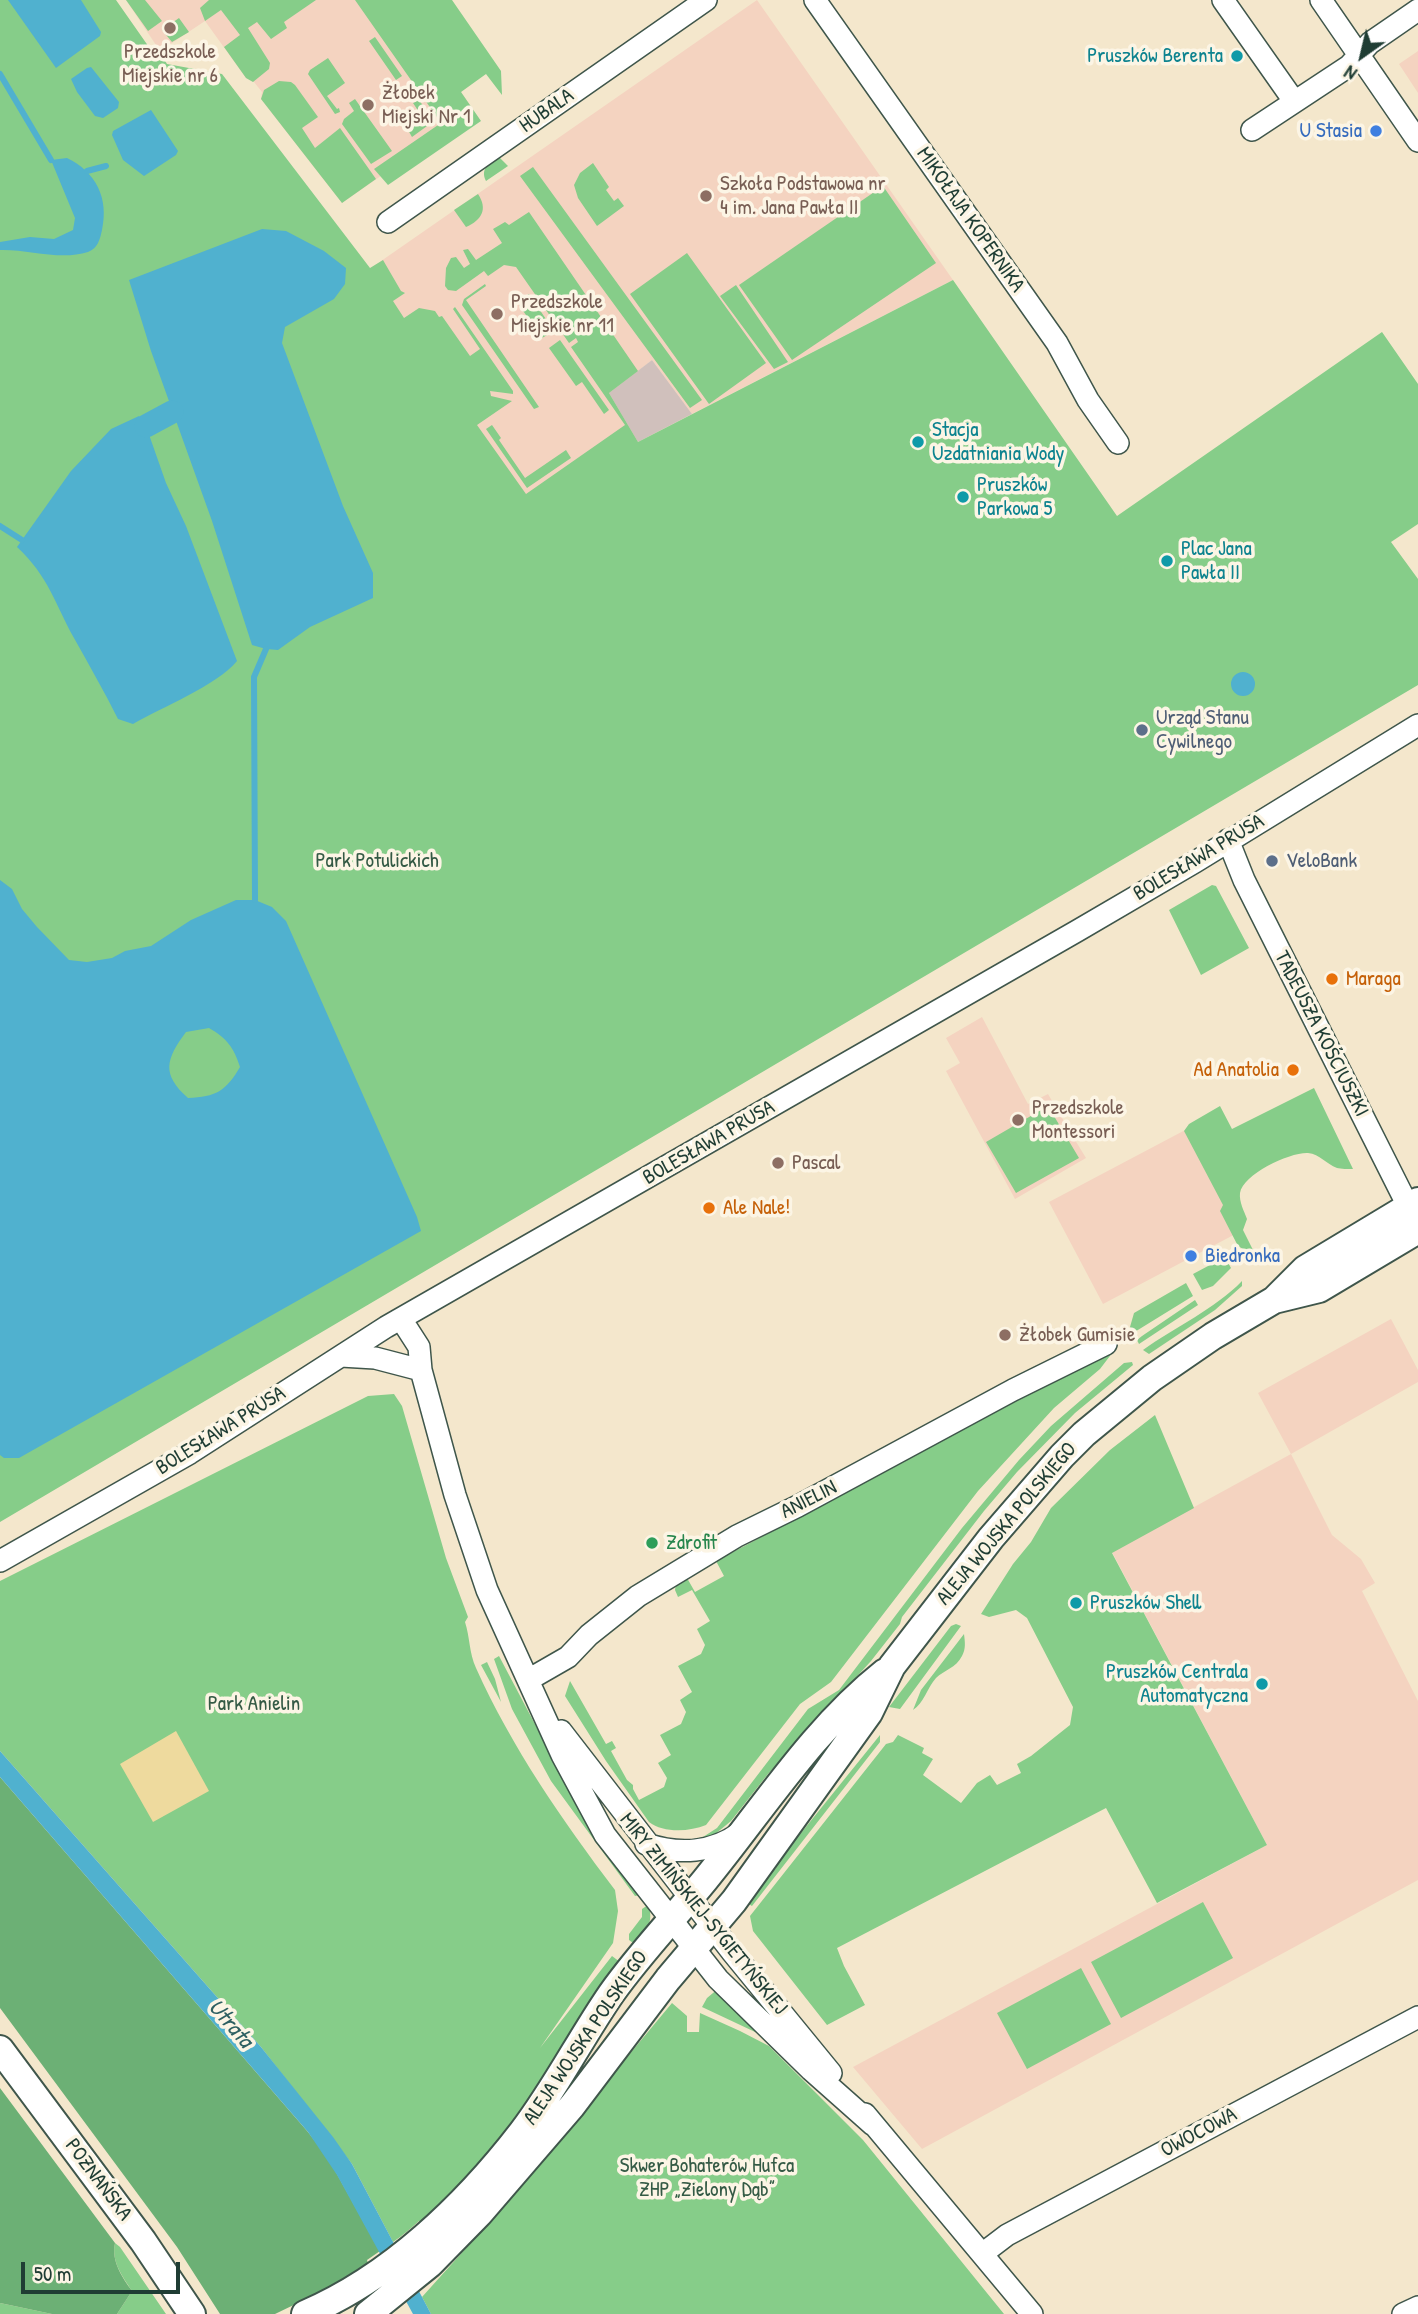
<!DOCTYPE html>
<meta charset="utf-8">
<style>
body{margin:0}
#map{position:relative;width:1418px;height:2314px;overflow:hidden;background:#f4e7cc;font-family:"Patrick Hand",sans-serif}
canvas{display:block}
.north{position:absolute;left:1327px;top:21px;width:70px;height:70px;-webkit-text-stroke:5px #fcf5e5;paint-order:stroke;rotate:214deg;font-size:19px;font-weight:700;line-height:28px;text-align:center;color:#1f3d34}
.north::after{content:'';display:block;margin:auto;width:24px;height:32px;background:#1f3d34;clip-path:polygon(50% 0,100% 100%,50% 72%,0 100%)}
.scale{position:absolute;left:21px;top:2262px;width:159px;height:32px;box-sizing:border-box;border:4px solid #1f3d34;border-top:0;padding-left:9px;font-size:21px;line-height:24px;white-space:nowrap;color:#1f3d34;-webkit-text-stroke:5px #fcf5e5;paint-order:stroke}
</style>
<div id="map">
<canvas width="1418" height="2314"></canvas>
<div class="north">N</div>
<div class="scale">50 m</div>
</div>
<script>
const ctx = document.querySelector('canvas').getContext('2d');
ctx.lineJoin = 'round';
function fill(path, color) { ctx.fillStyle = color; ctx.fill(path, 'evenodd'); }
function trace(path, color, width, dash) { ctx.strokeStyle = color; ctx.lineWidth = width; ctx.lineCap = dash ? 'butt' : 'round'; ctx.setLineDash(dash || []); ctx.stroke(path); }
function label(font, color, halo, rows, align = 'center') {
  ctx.font = font + ' "Patrick Hand",sans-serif'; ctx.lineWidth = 7; ctx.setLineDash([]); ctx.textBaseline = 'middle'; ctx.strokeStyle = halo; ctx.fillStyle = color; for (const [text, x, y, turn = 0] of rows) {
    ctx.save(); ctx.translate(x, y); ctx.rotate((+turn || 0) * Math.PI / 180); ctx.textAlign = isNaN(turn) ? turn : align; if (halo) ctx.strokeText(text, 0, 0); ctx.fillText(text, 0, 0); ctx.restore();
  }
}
fill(new Path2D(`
 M126,0h308l52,73 -25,19 13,19 -132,92 -81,-104 1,-7 -8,-10 -8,-4 -41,-57 -45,30z
 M757,0l196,280 -261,134 -40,-54 -14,11v71l-128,68 -139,-242z
 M1418,51v42l-19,-29z
 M982,1017l46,87 20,-10 24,41 -2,1 2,4h3l11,18 -71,41 -69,-128 14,-8 -14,-25z
 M1189,1128l54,102 -140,74 -54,-102z
 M1391,1319l27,51v12l-127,72 41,81 29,24 14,24 -13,8 56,110v179l-496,269 -69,-82 414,-222 -155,-293 179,-98 -33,-61z`), '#f4d3c0');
fill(new Path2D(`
 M652,360l40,54 -54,28 -29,-49z`), '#d0c0bc');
fill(new Path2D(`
 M0,0h116l35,50 8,1 8,13 55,10 148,194 13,-8 18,31 4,2 -12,8 11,17 15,-10 16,3 4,6 3,-1 28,40 10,-7 -27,-40 2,-2 58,84v3l-23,-3 1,5 21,5 -35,24 49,69 99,-69 -54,-78 7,-5 -2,-4 -7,5 -53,-76 -12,-2 -16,11 -4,-5 -28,20 -8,-1 -3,-4 1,-18 5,-10 5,-1 8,11 6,-4 -7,-14 5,-1 8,11 26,-17 -9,-14 12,-7 4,3 20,-13 109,159 -29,22 29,49 315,-162 164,236 265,-184 36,52v140l-27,18 27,37v106l-1418,837z
 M126,0h19l17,21 -14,10z
 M209,0h107l-32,22 3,6 -16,11 -14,-17 -9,6 22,35 -1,6 -16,13 -7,-4 -22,-31 16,-12 -19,-25 -16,11 -5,-13z
 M355,0h97l49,71 1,24 -16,-21 -25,18 20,29 -93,64 -14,-16 67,-46z
 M179,18l10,14 -17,10 -10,-12z
 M375,37l27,39 -6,4 -27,-39z
 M328,58l17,25 -18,13 10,13 2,-1 1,4 -5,2 -27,-40 2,-4z
 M279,81l12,1 4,3 23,32 -16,11 13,20 25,-20 36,51 -34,24 -81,-104 3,-9z
 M355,99l37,52 -21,13 -29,-40 2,-5 10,-8 -5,-8z
 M419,100l15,21 -22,16 -4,-7 15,-12 -10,-15z
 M498,156l10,10 -22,15c-6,-12 3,-18 12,-25z
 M593,163l16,24 -3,3 8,11 4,-3 6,8 -27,20 -19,-28 -4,-13 6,-12z
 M533,167l169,233 -12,8 -170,-232z
 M883,186l53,77 -144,97 -53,-75z
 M478,194c10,15 4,26 -12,33l-12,-17z
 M687,253l79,110 -57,41 -79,-110z
 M485,284l1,2 -20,14 73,107 -5,2 -72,-104 2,-6z
 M736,285l52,77 -14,7 -54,-73z
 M529,294l25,37 -12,7 -23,-33 8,-6 -1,-3z
 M560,340l49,70 -5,4 -22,-32 -6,4 -27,-38z
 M492,425l9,13 -2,2 26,38 41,-28 5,8 -44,30 -41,-59z
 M1212,885l4,1 33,62 -48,27 -32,-65z
 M1314,1088l39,81c-5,0 -12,0 -16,-1 -11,-4 -17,-14 -29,-15 -18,-1 -65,21 -68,40 -1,9 4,18 7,26l-4,11 10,20 4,2 9,-4 -13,7 -15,-9 -18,-35 3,-6 -39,-74 5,-7 31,-18 12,23z
 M1048,1106l31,52 -63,35 -30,-51z
 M1225,1257l6,11 -18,18 -11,4 -9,-16z
 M1242,1281v5l-27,24 -66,44 -6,-4c32,-23 72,-41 99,-69z
 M1186,1283l7,13 -60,37 -3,-6 4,-14z
 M1195,1300l3,5 -59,39 -2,-4 5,-4z
 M1116,1348l-16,21 -46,39 -76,83 -147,191 -31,22 -94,121c-17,7 -43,8 -57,-3l-43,-61 -41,-65 5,-15 36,63 6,-3 4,7 -5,3 16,29 6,5v4l6,11 25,-13 3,-9 -9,-15 13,-8 -11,-20 21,-11 5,-12 -6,-12 12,-8 -14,-26 23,-12 4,-9 -8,-16 13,-8 -18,-31 -14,7 -3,-7 1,-6 11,-6 8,14 29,-16 -8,-15 178,-94 196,-108 12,-1z
 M1132,1362l1,3 -58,48 -58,59 -33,39 -82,106 -2,7 -29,37 -103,113 -37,47 -17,14 -24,7v-2l13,-3 14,-9 91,-119 31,-19 123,-162 57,-68 32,-34 73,-63z
 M394,1394l8,12 44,152 22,59 -3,5c5,15 4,31 11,46 36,80 86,152 139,222l3,21 -5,32 -73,105 72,-92 8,6 -98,151 -33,42 -67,69 -3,-3c-8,7 -17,15 -26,21l-41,-78 -91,-117 -261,-296v-170l368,-185z
 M1155,1415l39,93 -82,45 155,292 -110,58 -51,-95 -269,140 7,18 21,39 -38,20 -74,-94 -3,-15 136,-172 7,-2 5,-7 26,13 -2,5 11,6 -10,16 38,28 16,-20 13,-8 7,10 24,-12 -4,-9 14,-8 39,-31 3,-18 -46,-89 -11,-8 -27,7 -8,-3 32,-50 18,-22 20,-34 59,-58z
 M956,1624l5,2 -61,83 -11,-2 62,-81z
 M964,1634c1,8 2,15 -2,22 -6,12 -18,14 -26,22 -9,10 -12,25 -23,32l8,-20z
 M499,1656l95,180 14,20 33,39 -6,1 -84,-115 -39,-72 -18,-50z
 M487,1662l8,17 6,23 -20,-37z
 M880,1735v7l-128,164 -5,-3 5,-4v-3l21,-28 3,1v-5z
 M1203,1902l30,56 -112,60 -30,-56z
 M648,1905c7,17 -3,27 -12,40l-7,-5v-6l13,-17v-8z
 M1081,1968l30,56 -84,45 -30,-56z
 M719,1988l51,51 -68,-32 5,-9z
 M672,2003l15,13v16h12l1,-19 40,18 29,15 94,94 141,174h-573l-9,-17 72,-80z
 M115,2243l5,4 46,67h-49l15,-23c-10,-15 -21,-30 -17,-48z
 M0,2303l52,11h-52z`), '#86cd89');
fill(new Path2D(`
 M0,1777l308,355 20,26 52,93 -13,9 1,3 -37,24 -56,27h-55l-43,-67 -177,-239z
 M0,2088l115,155c-4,18 7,34 17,48l-15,23h-65l-52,-11z`), '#6cb075');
fill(new Path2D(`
 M176,1731l33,60 -56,31 -33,-58z`), '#eeda9e');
fill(new Path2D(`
 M8,0h73l20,32 -1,4 -44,32z
 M91,67l28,35 -1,6 -15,10 -8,-2 -18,-24 -6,-13 16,-11z
 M151,110l27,41 -2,4 -32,21 -21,-16 -11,-25 1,-4z
 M67,158c29,14 42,40 35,72 -2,9 -4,18 -14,22 -28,9 -60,-3 -88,-2v-8l30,-5 24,2 19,-9 2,-12 -24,-58z
 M262,229l24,2 38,20 22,17 -1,16 -11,15 -49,28 -3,16 61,163 30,67v25l-63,29 -32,23 -12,-1 -14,-4 -40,-124 -61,-170 -22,-71z
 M139,416l7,10 20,57 20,43 51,135c-21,25 -75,46 -104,63l-15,-5c-14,-28 -29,-54 -44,-81 -20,-36 -25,-61 -57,-91l54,-76 40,-42z
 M1231 684a12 12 0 1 1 24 0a12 12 0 1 1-24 0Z
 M0,880l12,9 10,20 15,18 32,33 18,2 25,-4 13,-7 26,-5 40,-26 45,-20h19l17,7 14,14 131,296 4,14 -402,227h-15l-4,-3zM209,1028c18,10 25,20 31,39 -14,24 -24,30 -52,31 -27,-24 -22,-39 -2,-66z
 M0,1751l261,296 72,90 19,27 79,150h-18l-76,-139 -29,-43 -308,-355z`), '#50b1cf');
trace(new Path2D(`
 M0,74l51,86
 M87,171l19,-5
 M0,526l22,14
 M255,900l-1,-223 12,-28`), '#50b1cf', 6);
trace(new Path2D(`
 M146,426l26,-14`), '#50b1cf', 23);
const minor = new Path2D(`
 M815,0l242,343 31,57 30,43
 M1223,0l71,101
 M1321,0l97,141
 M1252,130l97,-64 21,-23 48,-33
 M388,222l318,-222
 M1228,840l16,40 170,338
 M401,1319l18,28 2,23 34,125 32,95 75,165 43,80 113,144 93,91 62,55
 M341,1356l34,2 46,12
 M0,1561l190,-108 196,-126 691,-396 118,-69 223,-137
 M528,1680l40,-23 21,-22 49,-39 99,-60 61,-30 215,-116 93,-46
 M561,1731l171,221 99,121
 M646,1844c33,11 67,9 95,-12
 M865,2114l167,200
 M982,2254l25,-19 411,-218
 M1403,2314l15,-7`);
const major = new Path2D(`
 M1274,1300l31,-31 113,-68
 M0,2049l143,192 49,73
 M305,2314c86,-37 160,-108 217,-182 33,-43 58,-93 89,-138 29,-41 63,-76 94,-114 58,-71 108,-151 180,-208
 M368,2314l62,-50 49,-50 93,-108 96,-127 66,-78 135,-188 23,-47 99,-128 71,-82 22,-22 68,-56 61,-42 61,-36 45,-11 99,-59`);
trace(minor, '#3f564b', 24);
trace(major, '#3f564b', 30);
trace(minor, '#fff', 21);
trace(major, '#fff', 26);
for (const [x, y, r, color] of [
 [170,28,7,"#8d6e63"],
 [1237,56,7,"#0f9aa8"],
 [368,105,7,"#8d6e63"],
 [1376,131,7,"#3f7fe0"],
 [706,196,7,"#8d6e63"],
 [497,314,7,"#8d6e63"],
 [918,442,7,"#0f9aa8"],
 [963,497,7,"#0f9aa8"],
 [1167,561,7,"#0f9aa8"],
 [1142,730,7,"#5c6f8a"],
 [1272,861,7,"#5c6f8a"],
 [1332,979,7,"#e8710a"],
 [1293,1070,7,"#e8710a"],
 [1018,1120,7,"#8d6e63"],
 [778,1163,7,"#8d6e63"],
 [709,1208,7,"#e8710a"],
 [1191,1256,7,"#3f7fe0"],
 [1005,1335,7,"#8d6e63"],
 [652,1543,7,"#2e9e5b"],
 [1076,1603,7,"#0f9aa8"],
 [1262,1684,7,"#0f9aa8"]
]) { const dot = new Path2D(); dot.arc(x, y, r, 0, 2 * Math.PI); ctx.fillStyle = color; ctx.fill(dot); trace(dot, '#fcf5e5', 2.5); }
label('21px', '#785e54', '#fcf5e5', [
 ["Przedszkole",170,52,"center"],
 ["Miejskie nr 6",170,76,"center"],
 ["Żłobek",382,93],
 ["Miejski Nr 1",382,117],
 ["Szkoła Podstawowa nr",720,184],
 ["4 im. Jana Pawła II",720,208],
 ["Przedszkole",511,302],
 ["Miejskie nr 11",511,326],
 ["Przedszkole",1032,1108],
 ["Montessori",1032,1132],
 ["Pascal",792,1163],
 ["Żłobek Gumisie",1019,1335]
], 'left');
label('21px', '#0d838f', '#fcf5e5', [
 ["Pruszków Berenta",1223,56,"right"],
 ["Stacja",932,430],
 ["Uzdatniania Wody",932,454],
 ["Pruszków",977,485],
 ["Parkowa 5",977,509],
 ["Plac Jana",1181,549],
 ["Pawła II",1181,573],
 ["Pruszków Shell",1090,1603],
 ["Pruszków Centrala",1248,1672,"right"],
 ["Automatyczna",1248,1696,"right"]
], 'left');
label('21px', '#1f3d34', '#fcf5e5', [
 ["HUBALA",547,111,-35],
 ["MIKOŁAJA KOPERNIKA",970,220,55],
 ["BOLESŁAWA PRUSA",1199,858,-31],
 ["TADEUSZA KOŚCIUSZKI",1321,1034,63],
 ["BOLESŁAWA PRUSA",709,1143,-30],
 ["BOLESŁAWA PRUSA",221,1431,-32],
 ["ANIELIN",809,1500,-27],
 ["ALEJA WOJSKA POLSKIEGO",1007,1524,-50],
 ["MIRY ZIMIŃSKIEJ-SYGIETYŃSKIEJ",703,1914,51],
 ["ALEJA WOJSKA POLSKIEGO",586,2038,-56],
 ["OWOCOWA",1199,2133,-28],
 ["POZNAŃSKA",98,2180,53]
]);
label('21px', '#366cbe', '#fcf5e5', [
 ["U Stasia",1362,131],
 ["Biedronka",1205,1256,"left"]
], 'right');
label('21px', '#4e5e75', '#fcf5e5', [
 ["Urząd Stanu",1156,718],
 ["Cywilnego",1156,742],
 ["VeloBank",1286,861]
], 'left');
label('21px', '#345a45', '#fcf5e5', [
 ["Park Potulickich",377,861],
 ["Park Anielin",254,1704],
 ["Skwer Bohaterów Hufca",707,2166],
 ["ZHP „Zielony Dąb”",707,2190]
]);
label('21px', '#c56008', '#fcf5e5', [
 ["Maraga",1346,979],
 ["Ad Anatolia",1279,1070,"right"],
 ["Ale Nale!",723,1208]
], 'left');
label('21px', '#27864d', '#fcf5e5', [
 ["Zdrofit",666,1543]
], 'left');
label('italic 23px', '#2e6062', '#fcf5e5', [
 ["Utrata",230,2024,49]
]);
</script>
